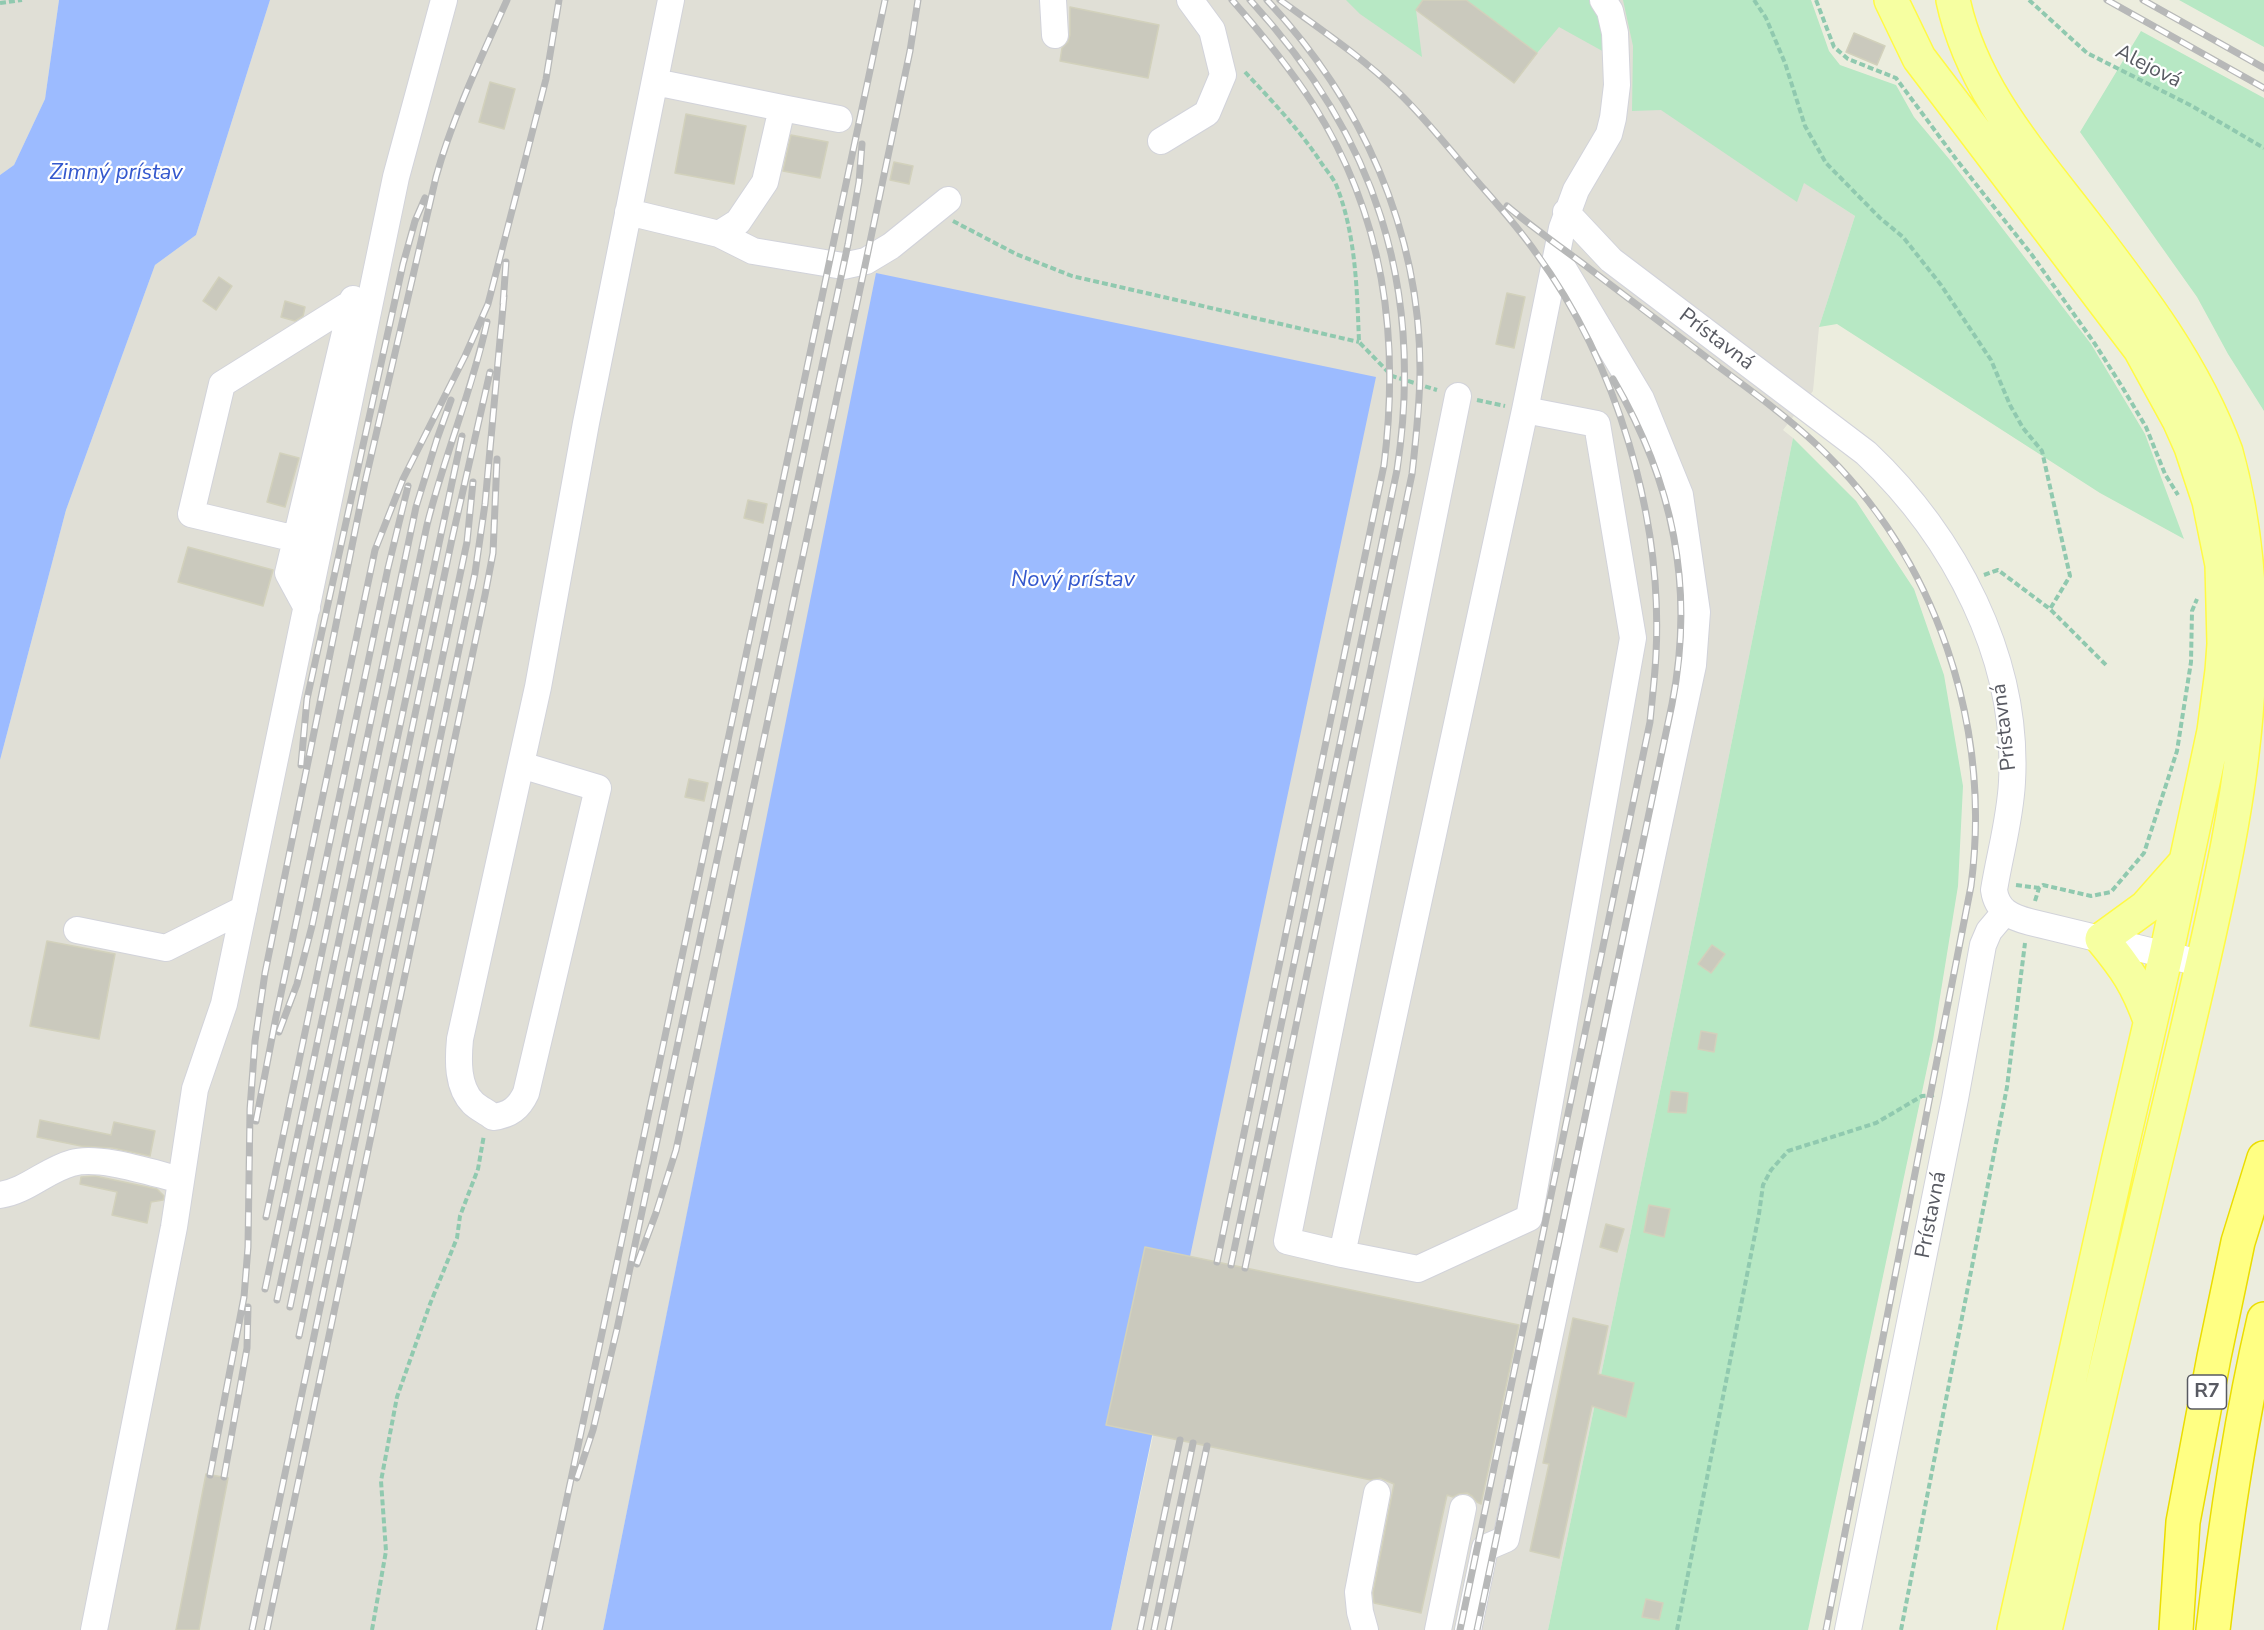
<!DOCTYPE html>
<meta charset="utf-8">
<style>
body{margin:0}
canvas{display:block;background:#ecedde}
</style>
<canvas width="2264" height="1630"></canvas>
<script>
const ctx = document.querySelector('canvas').getContext('2d');
ctx.lineJoin = 'round';
function fill(path, color) { ctx.fillStyle = color; ctx.fill(path, 'evenodd'); }
function trace(path, color, width, dash) { ctx.strokeStyle = color; ctx.lineWidth = width; ctx.lineCap = dash ? 'butt' : 'round'; ctx.setLineDash(dash || []); ctx.stroke(path); }
function label(font, color, halo, rows, align = 'center') {
  ctx.font = font + ' "Nunito Sans",sans-serif'; ctx.lineWidth = 4.5; ctx.setLineDash([]); ctx.textBaseline = 'middle'; ctx.strokeStyle = halo; ctx.fillStyle = color; for (const [text, x, y, turn = 0] of rows) {
    ctx.save(); ctx.translate(x, y); ctx.rotate((+turn || 0) * Math.PI / 180); ctx.textAlign = isNaN(turn) ? turn : align; if (halo) ctx.strokeText(text, 0, 0); ctx.fillText(text, 0, 0); ctx.restore();
  }
}
fill(new Path2D(`
 M0,0h59l-14,99 -31,66 -14,10z
 M270,0h1390l32,44 -31,45 194,127 -36,111 -6,64 -30,39 10,8 -92,456 -153,736h-437l42,-194 -276,-1163 -274,1357h-603v-870l66,-250 89,-245 41,-30z`), '#e0dfd6');
fill(new Path2D(`
 M1346,0h77l-7,10 6,47 -62,-43z
 M1466,0h124l7,10 9,43 -47,-26 -22,26z
 M1623,0h188l18,51 11,14 56,20 18,32 36,43 141,184 54,90 39,105 -84,-46 -263,-169 -18,3 36,-111 -51,-33 -7,19 -136,-92 -29,1 1,-65z
 M2179,0h85v47z
 M2141,31l123,67v313l-36,-57 -31,-57 -117,-165z
 M1793,438l63,63 58,88 30,86 19,111 -5,100 -25,154 -125,590h-260l153,-736z`), '#b7e8c4');
fill(new Path2D(`
 M59,0h211l-74,235 -41,30 -89,245 -66,250v-585l14,-10 31,-66z
 M876,273l500,104 -265,1253h-508z`), '#9cbbff');
const building = new Path2D(`
 M1423,0h43l71,53 -23,30 -98,-73z
 M1070,7l89,18 -11,53 -88,-17 2,-13 6,-6 2,-7z
 M1854,33l31,13 -8,19 -31,-13z
 M490,82l25,7 -11,40 -25,-7z
 M686,114l60,12 -12,58 -59,-11z
 M791,135l37,7 -8,36 -37,-7z
 M894,162l19,4 -4,18 -19,-4z
 M219,277l13,9 -16,24 -13,-9z
 M1507,293l18,4 -11,51 -18,-4z
 M285,301l20,6 -2,9 -8,5 -14,-4z
 M280,453l19,5 -14,49 -18,-5z
 M748,500l19,4 -4,19 -19,-5z
 M188,547l85,23 -10,36 -85,-24z
 M689,779l19,4 -4,18 -19,-4z
 M47,941l68,13 -16,85 -69,-13z
 M1712,945l13,9 -14,19 -13,-9z
 M1701,1031l16,3 -3,18 -16,-3z
 M1671,1091l17,2 -2,20 -18,-1z
 M40,1120l71,15 3,-13 41,9 -5,25 -37,-8 -32,-2 -44,-9z
 M95,1176l62,13 7,7 -1,4 -12,2 -4,21 -35,-8 5,-23 -37,-8 1,-7z
 M1649,1205l21,4 -6,28 -20,-5z
 M1606,1224l18,5 -7,23 -17,-5z
 M1145,1247l374,78 -38,179 -4,-2 -5,-6 -5,-3 -8,1 -6,3 -6,-2 -26,118 -47,-10 -1,-10 21,-109 -14,-6 -9,2 -265,-55z
 M1573,1318l35,8 -10,48 36,9 -8,34 -34,-11 -33,152 -29,-7 19,-87 -6,-1z
 M206,1474l22,4 -29,152h-23z
 M1646,1599l17,4 -4,17 -17,-3z`);
fill(building, '#cac9bd');
trace(building, '#d2d1bc', 1.5);
const minor = new Path2D(`
 M1053,0l2,35
 M782,108l57,11
 M1161,141l46,-28 16,-38 -11,-45 -22,-30
 M628,212l91,22 19,-12 27,-40 17,-74 -127,-26
 M1566,212l45,48 255,193c88,83 153,205 146,329 -2,38 -12,71 -18,108 3,21 17,27 36,32l174,42
 M719,234l34,17 90,15 23,-5 25,-15 57,-46
 M1458,396l-171,845 55,13 183,-844 37,-182 14,-38 33,-56 4,-16 4,-33 -2,-52 -5,-22 -7,-11
 M296,539l-105,-25 31,-130 131,-82
 M307,608l-19,-35 65,-274
 M521,765l77,23 -72,305c-7,15 -16,22 -33,24 -6,-5 -15,-9 -20,-14 -16,-16 -15,-43 -13,-64l78,-352 48,-264 85,-423
 M77,930l89,18 78,-39
 M0,1195c27,-4 46,-25 72,-32 27,-8 80,10 109,17
 M1342,1254l76,15 111,-51 104,-580 -36,-214 -72,-14
 M94,1630l80,-403 21,-138 29,-85 172,-827 48,-177
 M1365,1630l-5,-18 -2,-20 19,-99
 M1438,1630l25,-122
 M1468,1630l17,-82 21,-9 187,-874 4,-53 -17,-117 -39,-96 -84,-141
 M1848,1630l107,-531 28,-154 6,-14 16,-19`);
const major = new Path2D(`
 M1891,0l28,58 221,291 39,71 12,27 18,54 13,64 2,79 -2,27 -8,60 -48,224 -48,207 -104,468
 M1953,0c18,85 74,149 126,216 57,74 115,148 147,236 38,136 25,283 -4,422 -22,108 -49,215 -75,323 -35,144 -68,289 -102,433
 M2150,1020c-13,-36 -24,-52 -48,-81l44,-32 39,-44`);
const highway = new Path2D(`
 M2176,1630l7,-108 31,-165 24,-115 26,-84
 M2213,1630c12,-105 27,-208 51,-311`);
trace(minor, '#d2d3da', 28);
trace(major, '#fffa45', 36);
trace(highway, '#ebdd00', 36);
trace(new Path2D(`
 M1754,0l12,18 19,45 20,63 21,37 54,55 23,19 38,48 50,75 19,45 13,23 19,23 28,125 -20,33
 M1816,0l18,47 14,12 48,19 60,81 76,96 63,89 26,41 25,42 19,47 13,21
 M2029,0l58,53 105,53 72,42
 M0,3l22,-3
 M1245,72c27,29 55,58 77,92 5,7 12,15 15,23 19,49 20,103 22,155l33,34 45,14
 M953,221l63,33 56,22 287,66
 M1477,400l28,6
 M1984,575l14,-5 52,39 58,58
 M2016,885l23,3
 M2035,901l4,-13 4,-3 48,11 20,-4 33,-39 33,-102 14,-89 1,-51 5,-12
 M372,1630l14,-79 -5,-70 16,-84 33,-93 27,-66 3,-22 18,-47 6,-34
 M1677,1630l82,-416 4,-29 8,-15 17,-19 88,-28 46,-27 12,-1
 M1901,1630l106,-543 18,-144`), '#90c9af', 4, [6, 3]);
trace(minor, '#fff', 26);
trace(major, '#f6ffa1', 33);
trace(highway, '#ffff83', 33);
const rail = new Path2D(`
 M1280,0c40,29 82,57 118,92 28,27 52,58 78,88 21,24 42,47 60,73 81,111 127,264 120,401 -1,23 -4,45 -6,68l-190,908
 M2107,0l157,88
 M2143,0l121,68
 M1507,206c25,21 52,40 79,60 44,34 89,67 133,101 34,25 68,50 99,79 119,112 174,280 153,440l-145,744
 M503,304l3,-42
 M301,765l6,-66 96,-435 12,-43 10,-23
 M279,1032l18,-48 15,-58 76,-358 20,-82
 M256,1121l20,-104 99,-467 28,-71 62,-123 23,-52 58,-225 13,-79
 M266,1217l150,-710 21,-68 14,-39
 M1217,1262l167,-797c16,-129 0,-249 -71,-361 -24,-37 -52,-71 -81,-104
 M637,1264l19,-51 20,-63 190,-889 44,-210 8,-51
 M1231,1265l166,-795c28,-184 -22,-334 -147,-470
 M1245,1268l167,-794c4,-35 8,-70 8,-105 0,-139 -59,-269 -153,-369
 M265,1289l162,-764c17,-69 45,-134 60,-203
 M277,1300l185,-864
 M290,1307l162,-768 38,-167
 M299,1336l168,-794 6,-60
 M210,1475l34,-178 4,-50 2,-138 5,-68 10,-68 100,-491 71,-305c17,-61 45,-119 71,-177
 M224,1477l23,-129 1,-41
 M577,1478l16,-48 24,-101 231,-1085 11,-62 3,-38
 M252,1630l223,-1057 10,-69 19,-208
 M267,1630l218,-1035 8,-42 4,-94
 M539,1630l346,-1630
 M1140,1630l40,-190
 M1154,1630l39,-187
 M1168,1630l39,-184
 M1477,1630l195,-926c23,-117 1,-222 -59,-325`);
trace(rail, '#b7b8b8', 7);
trace(rail, '#fff', 4.5, [14]);
for (const [x, y, w] of [
 [2207,1392,39]
]) { const box = new Path2D(); box.roundRect(x - w / 2, y - 17, w, 34, 4.5); ctx.fillStyle = '#fff'; ctx.fill(box); trace(box, '#585a62', 1.5); }
label('bold 20px', '#585a62', null, [
 ["R7",2207,1392]
]);
label('21px', '#585a62', '#fff', [
 ["Alejová",2148,67,27],
 ["Prístavná",1716,340,37],
 ["Prístavná",2005,727,-97],
 ["Prístavná",1932,1215,-79]
]);
label('italic 22px', '#3458cd', '#fff', [
 ["Zimný prístav",116,174],
 ["Nový prístav",1073,581]
]);
</script>
